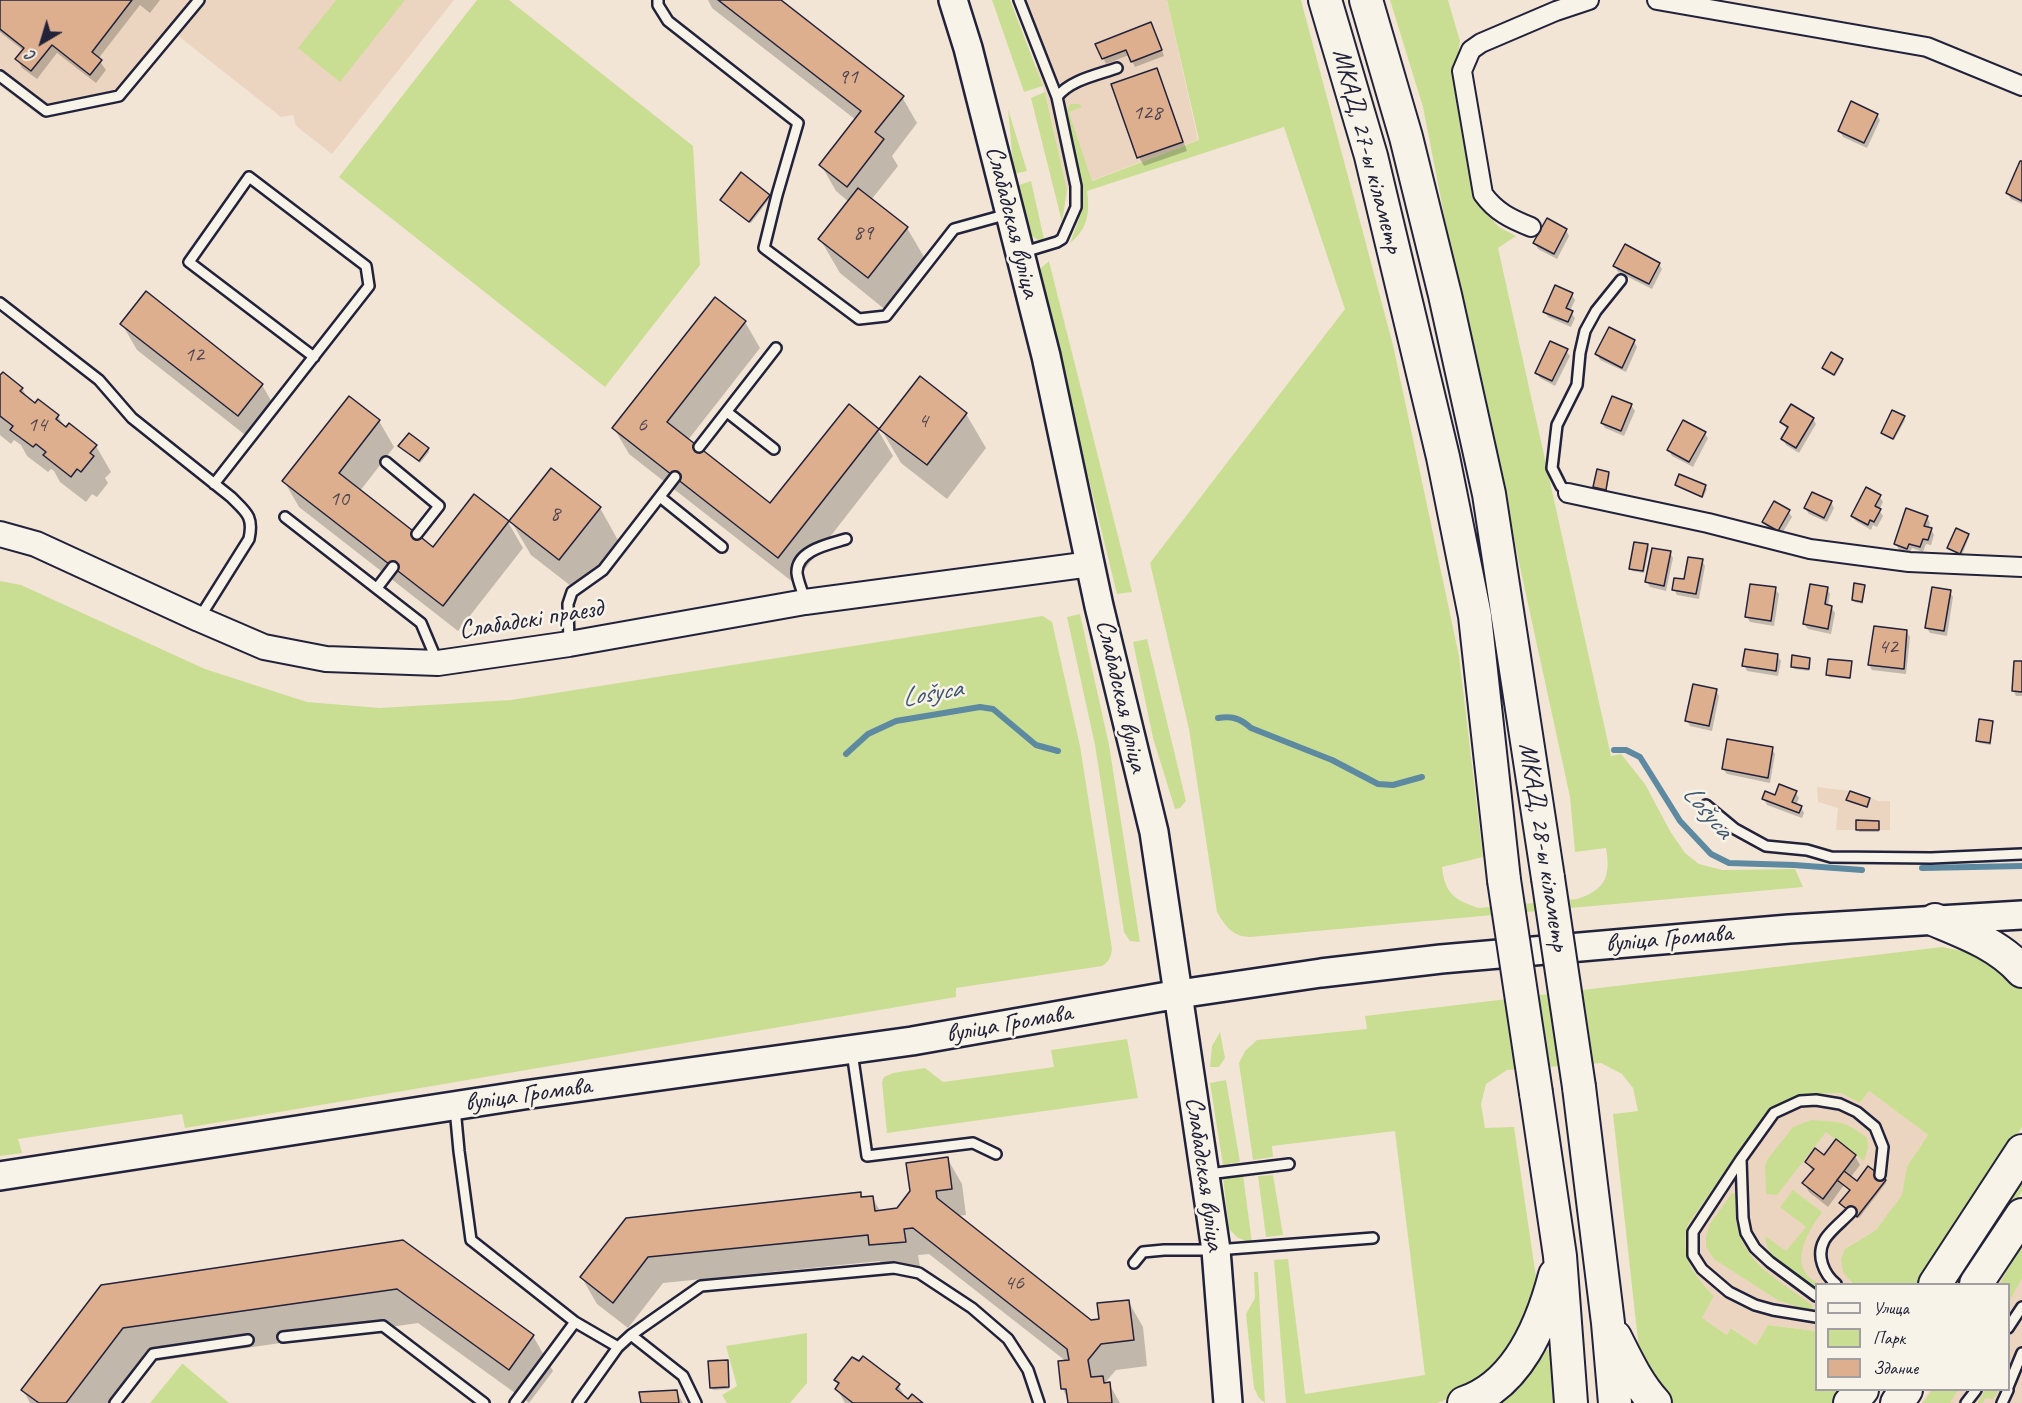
<!DOCTYPE html>
<meta charset="utf-8">
<style>
body{margin:0}
#map{position:relative;width:2022px;height:1403px;overflow:hidden;background:#f2e5d6;font-family:Caveat,sans-serif}
canvas{display:block}
.legend{position:absolute;left:1815px;top:1283px;width:195px;height:108px;box-sizing:border-box;background:#f7f3e8;border:2px solid #a29fa3;margin:0;padding:8px 10px;list-style:none;font-size:18px;color:#22223b}
.legend li{display:flex;align-items:center;gap:12px;height:30px}
.legend b{width:30px;border:2px solid #a29fa3}
.north{position:absolute;left:12px;top:12px;width:60px;height:60px;-webkit-text-stroke:4px #f7f3e8;paint-order:stroke;rotate:218deg;font-size:16px;font-weight:700;line-height:24px;text-align:center;color:#22223b}
.north::after{content:'';display:block;margin:auto;width:21px;height:27px;background:#22223b;clip-path:polygon(50% 0,100% 100%,50% 72%,0 100%)}
</style>
<div id="map">
<canvas width="2022" height="1403"></canvas>
<ul class="legend">
<li><b style="height:8px;background:#f7f3e8"></b>Улица</li>
<li><b style="height:16px;background:#cade93"></b>Парк</li>
<li><b style="height:16px;background:#ddaf8e"></b>Здание</li>
</ul>
<div class="north">С</div>
</div>
<script>
const ctx = document.querySelector('canvas').getContext('2d');
ctx.lineJoin = 'round';
function fill(path, color) { ctx.fillStyle = color; ctx.fill(path, 'evenodd'); }
function trace(path, color, width, dash) { ctx.strokeStyle = color; ctx.lineWidth = width; ctx.lineCap = dash ? 'butt' : 'round'; ctx.setLineDash(dash || []); ctx.stroke(path); }
function label(font, color, halo, rows, align = 'center') {
  ctx.font = font + ' Caveat,sans-serif'; ctx.lineWidth = 5; ctx.setLineDash([]); ctx.textBaseline = 'middle'; ctx.strokeStyle = halo; ctx.fillStyle = color; for (const [text, x, y, turn = 0] of rows) {
    ctx.save(); ctx.translate(x, y); ctx.rotate((+turn || 0) * Math.PI / 180); ctx.textAlign = isNaN(turn) ? turn : align; if (halo) ctx.strokeText(text, 0, 0); ctx.fillText(text, 0, 0); ctx.restore();
  }
}
fill(new Path2D(`
 M0,0h454l-122,154 -36,-28 -3,-11 -12,2 -104,-82 -55,67 -81,15 -41,-31z
 M1025,0h142l31,140 -131,50 -20,-91 -11,-32 12,-6z
 M1817,787l33,4 29,10h11v29h-54l2,-22 -20,-6z
 M1869,1091l59,44 -21,31 -4,29 -27,35 -31,19 5,33 3,2h-37v47l-48,-6 -12,20 -24,-17 -5,7 -26,-17 13,-22 -14,-15 -12,-20 -5,-19 4,-16 78,-112 19,-13 28,-7 29,-1 19,10z
 M2022,1246v157h-101l9,-13h78v-106h-11z`), '#ecd5c0');
fill(new Path2D(`
 M336,0h69l-65,82 -42,-34z
 M477,0h32l184,146 7,119 -95,122 -266,-210z
 M992,0h18l33,86 -19,6z
 M1167,0h134l92,345 66,311 24,201 -41,10c3,26 11,32 36,41l99,-9c28,-9 34,-22 29,-51l-31,4 -5,-55 -121,-557 -26,-133 -33,-107h58l12,41 -5,33 22,129 22,24 17,9 -18,12 113,508 10,-2 24,30 25,47 15,22 14,11 23,6 73,-1 8,18 -553,50c-17,0 -25,-11 -33,-25l-28,-183 -39,-166 195,-254 -61,-182 -197,64c3,21 1,38 -17,52l9,-24v-18l-12,-90 3,-7h9l3,3 -13,5 23,69 107,-41z
 M1045,92l22,98 -5,32 -31,-124z
 M1008,109l19,62 -13,3z
 M1031,181l13,58 -6,1 -9,-6 -13,-48z
 M1049,261l83,331 -15,2 -78,-317 2,-9z
 M0,581l21,4 184,84 102,33 73,6 131,-8 532,-84 9,6 28,124 32,203c-1,8 -3,13 -10,17l-146,22v9l-771,131 -3,-14 -164,25 4,14 -22,3z
 M1080,614l29,131 31,197 -10,-1 -6,-9 -29,-187 -28,-128z
 M1147,639l39,162 -6,7 -5,1 -22,-71 -20,-96z
 M1942,947c36,6 55,14 80,41v139l-104,156 -65,1 -10,-12 -2,-13 4,-10 31,-19 26,-35 5,-29 21,-31 -59,-44 -9,12 -19,-10 -29,1 -28,7 -19,13 -78,112c-7,31 6,48 27,70l-12,22 25,17 4,-7 25,17 12,-20 48,6v59h33l-11,13h-173l-24,-35 -28,-254 25,-3 -5,-23 -11,-14 -21,-11 -94,7 -21,14 -5,20 4,24 29,-1 25,171 -23,52 -47,41 -32,12h-151l-12,-143 14,-1 17,135 120,-19 -30,-244 -123,15 1,11 -20,3 -14,-97 6,-12 12,-11 110,-11 -2,-13z
 M1220,1032l5,26 -6,9h-9l2,-21z
 M1127,1039l11,59 -251,35 -5,-51 2,-5 9,-4 32,-5 18,14 111,-15 -3,-17z
 M1226,1080l14,82 -17,3 -13,-82z
 M1811,1120c27,2 34,0 56,18l1,10 -4,13 -38,-29 -49,63 -11,-1 -1,-28 2,-6 26,-33z
 M2022,1173v19l-62,92h-12z
 M1243,1175l9,68 -14,-5 -9,-9 -6,-52z
 M1273,1175l10,60 -17,2 -8,-61z
 M1793,1190l29,22c-11,16 -31,45 -14,64 3,3 8,6 12,8h-4v7c-20,-14 -49,-28 -51,-55l21,15 20,-24 -26,-20z
 M1732,1193l4,1c-5,64 31,77 76,111l1,6 -34,-10 -65,-42 -8,-12v-11l4,-12z
 M2022,1241v37l-13,24 -1,-18h-8z
 M1254,1272h4l7,131 -6,-5 -5,-10 -8,-74 9,-16z
 M807,1333v50l-17,20h-63l-5,-8 15,-9 -11,-40z
 M1544,1349l7,2 3,52h-57z
 M182,1364h1l46,39h-79z
 M1932,1390h26l-8,13h-27z
 M1985,1390h14l-6,9 -8,-1 -2,5h-5z`), '#cade93');
fill(new Path2D(`
 M0,0h160l-10,13 -10,-8 -42,54 8,11 -10,13 -39,-30 -20,26 -15,-11 -5,-9 7,-8 -24,-19z
 M708,0h71l123,97 15,26 -25,33 6,10 -27,34 36,28 20,34 -39,50 -48,-39 -20,-34 29,-37 -13,-11 -15,-26 35,-45 -144,-112z
 M1154,29l10,27 -29,11 -6,-12 -23,9 -9,-19z
 M1156,70l5,9 26,72 -43,15 -5,-9z
 M1877,115l3,5 -13,28 -24,-11 -3,-6z
 M2022,163v41l-11,-5 -4,-6z
 M769,196l1,2 -19,25 -27,-21z
 M1566,230l3,6 -12,23 -19,-10 -3,-6z
 M1659,264l3,5 -10,20 -34,-17 -3,-6z
 M1572,295l3,5 -5,11 5,7 -4,9 -23,-10 -3,-5z
 M745,322l15,26 -72,92 83,65 107,-75 15,26 -99,127 -165,-129 -15,-26z
 M122,324l140,61 15,26 -24,30 -116,-91z
 M1634,341l3,6 -11,25 -26,-12 -3,-6z
 M1566,351l4,5 -15,30 -15,-8 -3,-5z
 M1842,360l1,2 -8,14 -11,-8z
 M0,377l22,11 6,11 7,6 3,-4 20,15 7,12 31,18 15,26 -6,6 3,5 -11,14 -5,-3 -6,8 -26,-20 -6,-11 -3,-2 -3,3 -21,-16 -6,-11 -7,-5 -3,4 -11,-9z
 M349,398l30,23 15,26 -34,44 74,58 74,-27 15,26 -65,83 -159,-124 -15,-26z
 M1631,405l4,6 -11,25 -19,-8 -3,-5z
 M966,414l20,34 -39,51 -46,-36 -20,-34z
 M1904,417l1,3 -11,20 -10,-5 -1,-3z
 M1813,419l3,5 -17,29 -13,-8 -3,-6 5,-9 -6,-7z
 M1704,433l4,5 -15,29 -21,-11 -3,-6z
 M401,448l27,1 1,3 -9,11z
 M1608,473l2,2 -4,16 -10,-2 -1,-2z
 M1677,485l28,2 2,2 -4,9z
 M1880,497l3,5 -4,8 4,6 -6,11 -4,-2 -2,5 -15,-9 -4,-5z
 M1831,502l3,6 -7,14 -18,-8 -4,-6z
 M600,508l19,34 -39,51 -49,-38 -20,-34z
 M1788,511l4,6 -11,18 -14,-8 -3,-5z
 M1927,517l3,6 -2,6h3l3,6 -3,10 -5,-1 -3,8 -11,-4 -2,5 -11,-3 -3,-6z
 M1968,535l1,2 -7,18 -12,-5 -1,-2z
 M1647,546l2,2 -5,25 -12,-2 -1,-2z
 M1670,553l3,5 -7,33 -16,-4 -3,-5z
 M1702,561l3,5 -6,33 -22,-4 -3,-6 11,-8z
 M1864,586l-1,18 -9,-2 -1,-2z
 M1827,588l3,6 -2,12 3,1 4,6 -4,21 -23,-5 -4,-5z
 M1775,589l4,5 -5,32 -24,-4 -3,-5z
 M1950,592l3,5 -6,39 -17,-3 -3,-5z
 M1906,631l4,6 -4,37 -34,-4 -3,-5z
 M1777,655l4,6 -3,15 -31,-5 -3,-6z
 M1809,659v12l-15,-2 -2,-2z
 M1851,663l-1,16 -21,-2 -2,-3z
 M2022,663v33h-6l-3,-6z
 M1716,691l3,5 -7,35 -22,-5 -3,-6z
 M1992,723l-1,22 -12,-2 -2,-2z
 M1772,749l3,5 -5,29 -43,-9 -4,-5z
 M1795,792l4,6 -3,7 5,2 3,6 -2,5 -35,-13 -3,-6z
 M1848,799h21l1,2 -2,7 -19,-6z
 M1878,822l1,10h-20l-1,-3z
 M1836,1142l19,14 5,9 -10,13 7,5 28,-2 1,2 -27,35 -17,-13 9,-14 -7,-6 -16,22 -19,-15 -5,-9 9,-11 -6,-10 17,-5z
 M947,1158l15,26 4,31 -9,1 134,105 10,-1 27,-19 15,26 4,39 -31,4 -12,14h5l11,19h-51l-6,-14 4,-27 -138,-108 -11,1 2,12 -35,4 -5,-10 -217,22 -35,45 -31,-24 -15,-26 45,-59 233,-26 3,5 9,-1 8,14 18,-2z
 M402,1242l131,94 20,35 -24,32 -111,-80 -275,40 -31,40h-82l-7,-13 78,-103z
 M728,1364l1,25 -16,1 -2,-3z
 M836,1380l62,5 10,17 13,1h-76l-8,-14 2,-3z
 M676,1391l7,12h-41z`), '#0003');
trace(new Path2D(`
 M1218,718c14,-2 22,0 33,10l81,32 46,24 15,1 29,-8
 M1614,750h12l14,7 40,64 31,33 18,9 65,2 68,5
 M846,754l22,-20 28,-13 84,-14 13,2 43,36 22,6
 M1922,868l100,-2`), '#5d89a1', 6);
const building = new Path2D(`
 M0,0h132l-40,52 10,8 -12,15 -38,-30 -21,26 -16,-12 9,-11 -24,-19z
 M718,0h63l123,96 -29,36 9,7 -37,48 -28,-22 42,-54z
 M1151,22l11,28 -31,12 -5,-12 -24,9 -7,-15z
 M1157,68l26,74 -46,16 -26,-74z
 M1851,101l27,13 -14,29 -26,-12z
 M2020,161h2v40l-16,-8z
 M741,172l29,23 -21,27 -29,-22z
 M858,188l50,39 -40,51 -50,-39z
 M1547,218l20,11 -13,25 -21,-11z
 M1625,244l35,19 -11,21 -36,-18z
 M1555,285l18,8 -7,15 7,3 -5,11 -25,-10z
 M146,291l117,93 -25,32 -118,-92z
 M715,297l31,24 -79,101 103,81 79,-99 30,25 -101,129 -166,-130z
 M1609,327l26,13 -13,28 -27,-14z
 M1550,341l18,8 -16,32 -17,-8z
 M1831,352l12,7 -9,16 -12,-7z
 M3,372l20,16 -3,3 15,12 3,-4 21,16 -3,4 10,8 3,-4 28,22 -7,8 4,3 -13,16 -4,-3 -6,8 -28,-22 3,-3 -10,-8 -3,3 -23,-17 3,-4 -13,-10v-41z
 M920,376l47,37 -40,52 -48,-36z
 M349,396l31,24 -41,53 78,61 16,13 41,-53 35,27 -66,85 -161,-125z
 M1612,396l20,8 -11,27 -20,-8z
 M1791,404l23,14 -18,30 -15,-9 7,-12 -8,-5z
 M1892,410l13,6 -12,23 -12,-6z
 M1683,420l23,12 -17,30 -22,-12z
 M409,433l20,15 -10,13 -21,-15z
 M551,468l50,39 -42,53 -50,-39z
 M1597,469l12,3 -3,18 -13,-3z
 M1679,474l27,11 -4,12 -27,-12z
 M1866,487l15,8 -6,11 6,3 -7,13 -4,-2 -2,5 -17,-9z
 M1812,492l20,9 -8,17 -20,-10z
 M1774,501l16,9 -12,21 -16,-9z
 M1906,508l22,8 -4,10 8,2 -4,12 -5,-1 -3,8 -11,-3 -2,5 -13,-5z
 M1956,528l13,6 -9,20 -13,-6z
 M1634,542l14,2 -5,27 -14,-2z
 M1652,548l19,3 -7,35 -19,-4z
 M1688,557l15,2 -7,35 -24,-4 2,-12 10,1z
 M1854,583l11,2 -3,17 -10,-2z
 M1750,584l26,3 -5,34 -26,-4z
 M1810,584l18,3 -3,17 7,2 -4,23 -25,-5z
 M1932,587l19,3 -7,41 -19,-3z
 M1874,626l33,4 -3,39 -36,-4z
 M1745,649l33,5 -2,17 -34,-5z
 M1792,655l18,3 -1,11 -18,-2z
 M1828,659l24,2 -2,17 -24,-3z
 M2014,661h8v31l-10,-1z
 M1693,684l24,5 -8,37 -24,-5z
 M1979,719l14,2 -3,22 -14,-2z
 M1727,739l46,8 -5,31 -46,-9z
 M1779,784l18,7 -5,11 10,4 -3,7 -37,-14 3,-8 10,4z
 M1850,791l20,7 -3,9 -21,-7z
 M1856,820l23,1v9h-23z
 M1836,1139l20,16 -33,44 -21,-16 12,-14 -9,-7 10,-14 9,7z
 M948,1157l4,32 -16,2 1,7 154,122 8,-1 -2,-16 32,-3 5,40 -33,4 -13,16 3,17 12,-1 1,7 6,-1 2,21h-44l-2,-14h-5l-3,-28 11,-1 -2,-11 -154,-121 -9,1 2,13 -37,3 -1,-10 -220,22 -35,46 -33,-26 46,-59 235,-26v5l12,-1 2,15 22,-3 13,-17 -4,-28z
 M1868,1166l18,14 -29,37 -18,-14 11,-13 -13,-10 7,-9 13,10z
 M403,1240l131,95 -25,35 -112,-81 -274,39 -57,75h-27l-18,-13 80,-105z
 M863,1356l37,28 -4,5 12,10 4,-5 11,9h-70l-18,-14 4,-6 -5,-3 18,-23 7,4z
 M728,1360l1,27 -19,1 -2,-27z
 M677,1390l2,13h-38l-2,-11z`);
fill(building, '#ddaf8e');
trace(building, '#22223b', 1.5);
const service = new Path2D(`
 M658,0v5l10,16 130,102 -21,72 -13,53 95,71 27,-3 68,-87 54,-15
 M1019,0l38,97
 M0,76l46,35 73,-15 80,-96
 M1024,252l33,-10 5,-3 14,-32v-21l-19,-89c13,-17 40,-22 60,-29
 M0,303l99,77 33,38 99,79c15,15 23,19 18,42l-49,78
 M727,412l47,37
 M699,447l77,-99
 M386,462l53,44 -22,28
 M214,484l155,-198 -3,-20 -117,-89 -60,85 125,95
 M1568,493l-7,-7 -9,-18 5,-43 20,-40 3,-32 5,-22 11,-20 25,-31
 M660,497l62,50
 M285,517l136,106 16,38
 M377,588l16,-21
 M805,601c-2,-9 -7,-19 -8,-28 -1,-23 33,-29 49,-34
 M569,644l-1,-40 4,-12 31,-22 72,-93
 M1706,805l29,24 31,17 41,4 24,7 100,1 91,-4
 M852,1052l15,104 106,-13 23,11
 M455,1108l4,43 12,89 104,82 43,25
 M1741,1159l-48,73v23l9,14 27,23 26,13 18,5 43,7
 M1208,1174l81,-10
 M1134,1263l9,-11 21,-2h52l157,-12
 M1836,1284c-12,-10 -20,-28 -12,-43 4,-9 20,-21 27,-29
 M1816,1296l-46,-34 -15,-14 -9,-15 -3,-15 -2,-59 33,-46 26,-12 16,-1 24,4 17,8 18,15 8,20 -3,28
 M2008,1328l14,-21
 M631,1335l52,41 13,27
 M283,1337l100,-11 101,77
 M2008,1387l14,-34
 M115,1403l38,-49 95,-14
 M515,1403l60,-81
 M578,1403l40,-56 13,-12 70,-49 193,-18 25,5 53,35 36,31 20,31 11,33
 M1966,1403l10,-13
 M2002,1403l6,-13`);
const minor = new Path2D(`
 M1657,0l270,47 95,39
 M1531,227c-20,-8 -35,-15 -48,-33l-21,-123 9,-21 10,-7 75,-32 33,-11
 M1568,493l140,30 102,26 99,13 113,5`);
const tertiary = new Path2D(`
 M0,534l36,10 163,75 65,28 62,12 112,4 131,-19 236,-42 286,-38`);
const secondary = new Path2D(`
 M953,0l15,48 78,308 53,250 55,226 62,418 12,153
 M0,1176l524,-81 388,-54 267,-47 142,-21 120,-14 348,-30 233,-14`);
const trunk = new Path2D(`
 M1325,0l46,156 72,301 32,159 29,264
 M1366,0l40,137 39,158 44,199 59,384
 M1935,920c31,13 64,25 87,51
 M1579,1087l29,236 7,80
 M1536,1093l24,163 11,147
 M1935,1284l87,-133
 M1976,1284l46,-69
 M1615,1337c12,24 22,46 40,66
 M1464,1403c54,-18 78,-78 91,-128
 M1850,1403l12,-13
 M1897,1403l9,-13`);
trace(service, '#22223b', 14);
trace(minor, '#22223b', 22);
trace(tertiary, '#22223b', 28);
trace(secondary, '#22223b', 32);
trace(trunk, '#22223b', 36);
trace(service, '#f7f3e8', 9);
trace(minor, '#f7f3e8', 18);
trace(tertiary, '#f7f3e8', 24);
trace(secondary, '#f7f3e8', 27);
trace(trunk, '#f7f3e8', 32);
const trunkBridge = new Path2D(`
 M1548,878l31,209
 M1504,880l32,213`);
trace(trunkBridge, '#22223b', 36, []);
trace(trunkBridge, '#f7f3e8', 32);
label('22px', '#514550', null, [
 ["91",848,77],
 ["128",1147,113],
 ["89",863,233],
 ["12",194,355],
 ["4",923,421],
 ["14",37,425],
 ["6",642,425],
 ["10",339,499],
 ["8",555,514],
 ["42",1888,647],
 ["46",1014,1283]
]);
label('26px', '#22223b', '#f7f3e8', [
 ["МКАД, 27-ы кіламетр",1367,151,75],
 ["Слабадская вуліца",1012,222,76],
 ["Слабадскі праезд",531,620,-9],
 ["Слабадская вуліца",1121,696,77],
 ["МКАД, 28-ы кіламетр",1543,847,81],
 ["вуліца Громава",1669,939,-5],
 ["вуліца Громава",1009,1024,-10],
 ["вуліца Громава",528,1095,-8],
 ["Слабадская вуліца",1204,1174,82]
]);
label('italic 27px', '#3f556e', '#f7f3e8', [
 ["Lošyca",932,694,-10],
 ["Lošyca",1707,812,49]
]);
</script>
